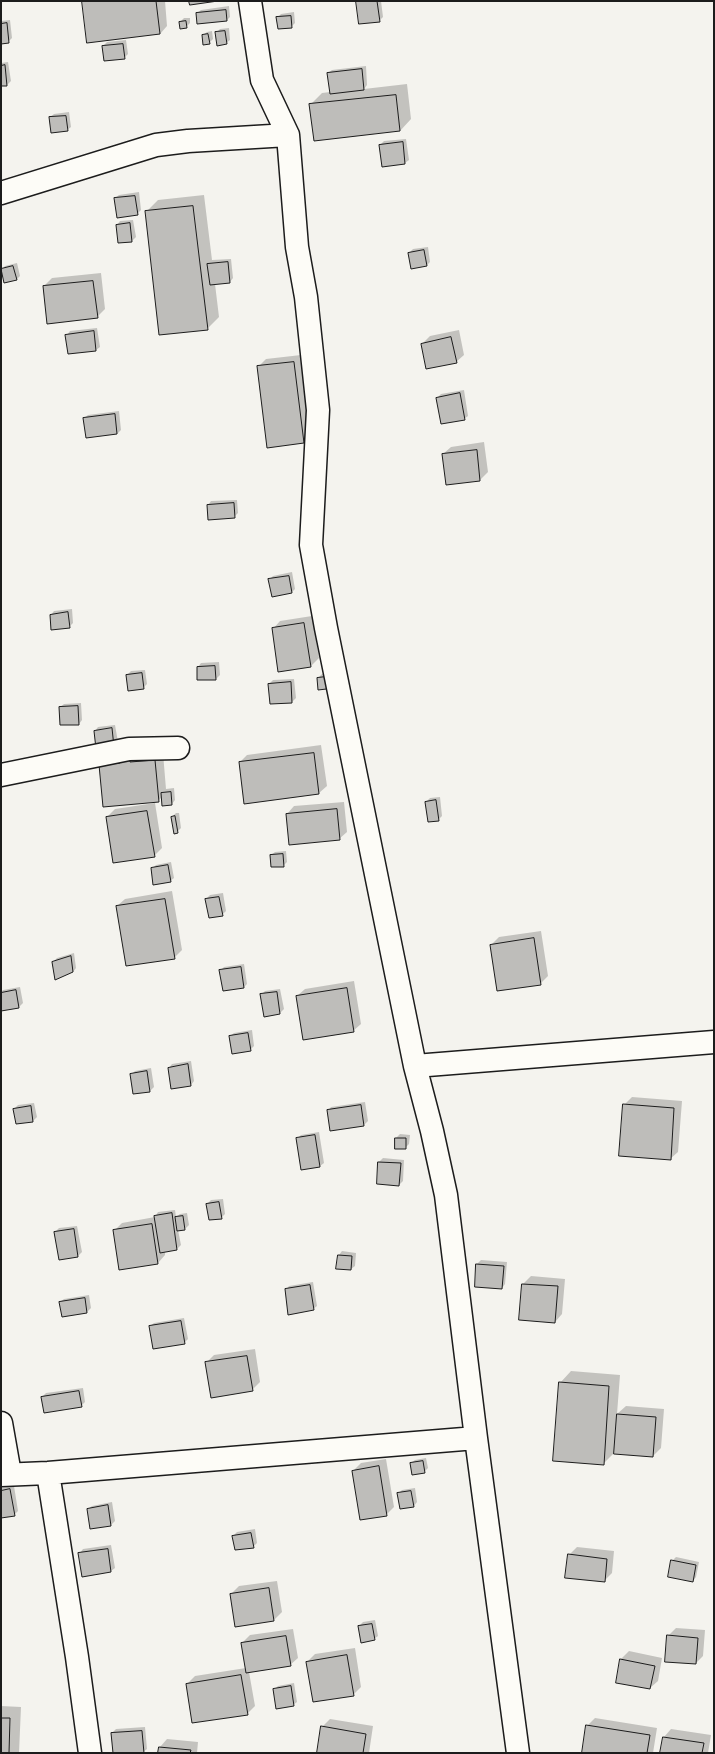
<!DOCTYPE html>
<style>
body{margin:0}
#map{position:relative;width:715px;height:1754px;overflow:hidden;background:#f4f3ee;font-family:Dekko,sans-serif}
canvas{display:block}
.frame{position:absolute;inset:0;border:2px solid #1c1c1c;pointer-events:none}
</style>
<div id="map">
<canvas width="715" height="1754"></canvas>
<div class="frame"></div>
</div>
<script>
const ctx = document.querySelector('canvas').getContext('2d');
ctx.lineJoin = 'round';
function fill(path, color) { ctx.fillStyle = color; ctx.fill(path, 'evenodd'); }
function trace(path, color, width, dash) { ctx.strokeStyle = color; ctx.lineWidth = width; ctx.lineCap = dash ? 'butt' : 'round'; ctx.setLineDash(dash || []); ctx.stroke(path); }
fill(new Path2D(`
 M84,1h81l2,25 -7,8z
 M357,1h24l2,16 -4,4z
 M229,6l1,11 -3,3 -30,-7 4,-3z
 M294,12l1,11 -4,4 -14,-9 4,-4z
 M184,18h6v5l-4,4 -6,-5z
 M10,20l2,18 -4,4 -7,1v-22z
 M229,28l1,12 -4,3 -10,-10 4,-4z
 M212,31l1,8 -4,4 -6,-8 4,-3z
 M126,40l2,14 -4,4 -21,-12 4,-4z
 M8,62l3,19 -4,4h-6v-22z
 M366,66l1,19 -3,4 43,-5 4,35 -11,12 -90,-26 12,-12 8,-1 -2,-19 4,-3z
 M69,112l2,15 -4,3 -17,-13 4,-3z
 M406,139l3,21 -4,3 -25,-18 4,-4z
 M139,192l2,18 -4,4 -22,-16 4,-3z
 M204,195l8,65 19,-1 2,19 -3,4 -15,2 4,33 -12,12 -61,-117 12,-12z
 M133,220l3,17 -4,4 -15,-16 3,-4z
 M428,247l2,15 -3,3 -18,-12 4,-4z
 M17,263l3,13 -4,4 -14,-10 3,-4z
 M101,273l4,36 -8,8 -53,-31 8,-8z
 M97,328l3,19 -4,3 -27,3 -2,-18 3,-4z
 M459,330l5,25 -8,7 -34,-18 8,-8z
 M301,355l11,79 -8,8 -46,-75 8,-8z
 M464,390l4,26 -4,3 -27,-21 4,-4z
 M119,411l2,19 -4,4 -33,-16 4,-3z
 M484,442l4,30 -8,8 -33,4 -4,-30 8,-7z
 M237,500l1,13 -4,4 -26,-12 3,-4z
 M292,572l3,17 -3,3 -23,-12 4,-4z
 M72,609l1,14 -4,4 -18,-12 3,-4z
 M312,616l7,42 -8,8 -38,-37 7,-8z
 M219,662l1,13 -4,4 -18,-12 3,-4z
 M145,670l2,14 -4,4 -16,-13 4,-4z
 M337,672l1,11 -20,-5 4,-4z
 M294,679l2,19 -4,4 -23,-18 4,-4z
 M81,703l1,17 -3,4 -19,-17 4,-3z
 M115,725l3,17 -4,4 -19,-15 3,-4z
 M321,745l6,41 -8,7 -79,-31 7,-7z
 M163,753l3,36 8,-1 1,12 -3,4 -10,-7 -4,4 -58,-36z
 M440,797l2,19 -4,4 -12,-18 4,-4z
 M344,802l3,30 -8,7 -50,5 -2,-30 7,-8z
 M155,803l7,45 -8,8 -47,-39 8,-8z
 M176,813h3l2,15 -4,4 -5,-15z
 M286,851l1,11 -4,4 -12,-11 4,-3z
 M171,862l3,16 -4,3 -18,-12 4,-4z
 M172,891l10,59 -8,8 -57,-52 8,-7z
 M223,893l3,18 -4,4 -16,-16 4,-4z
 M541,931l7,45 -8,8 -49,-39 8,-8z
 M74,953l2,15 -3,4 -20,-10 4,-4z
 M244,964l3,20 -3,3 -24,-16 4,-4z
 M354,981l7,43 -8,7 -56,-35 8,-7z
 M20,987l3,16 -4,4 -18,-4v-11l2,-2z
 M280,989l4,20 -4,4 -18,-19 3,-3z
 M252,1030l2,16 -4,4 -20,-14 4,-3z
 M191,1061l3,20 -3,4 -22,-17 3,-4z
 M151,1068l3,19 -4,4 -16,2 -3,-18 4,-4z
 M632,1097l50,4 -4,51 -8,7 -46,-54z
 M365,1102l3,19 -4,4 -33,5 -3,-19 3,-4z
 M34,1103l3,14 -4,4 -16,2 -3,-14 4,-4z
 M319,1132l5,31 -4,3 -23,-27 4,-4z
 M400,1134l10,1 -1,9 -4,4 -9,-10z
 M383,1158l21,2 -1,21 -4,4 -20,-23z
 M223,1199l2,15 -4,4 -14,-14 4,-4z
 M175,1210l1,7 4,-3 7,-1 2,12 -4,4 -7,1 3,15 -4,4 -12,2v4l-7,8 -44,-32 8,-8 33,-6 3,-5z
 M77,1226l5,26 -4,4 -19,3 -4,-27 4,-4z
 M342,1251l14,2 -1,13 -4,3 -12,-14z
 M481,1260l26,2 -2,22 -3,4 -25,-24z
 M531,1276l34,3 -3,35 -7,8 -32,-38z
 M313,1282l4,24 -4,3 -27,-19 3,-4z
 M89,1295l2,13 -4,4 -24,4 -3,-14 4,-3z
 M184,1318l4,21 -4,4 -34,-17 4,-3z
 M255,1349l5,33 -8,8 -46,-27 8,-8z
 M571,1371l49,4 -3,39 9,-8 38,3 -3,39 -8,8 -39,-3 -11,11 -43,-81z
 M83,1388l2,14 -4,4 -39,-9 4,-4z
 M426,1458l2,10 -4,4 -13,-9 4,-3z
 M386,1459l8,48 -8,8 -33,-44 8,-8z
 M14,1486l4,25 -4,4 -13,2v-29z
 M415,1488l2,14 -3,4 -16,-12 4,-4z
 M112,1502l3,19 -4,4 -20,3 -3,-19 4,-3z
 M255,1529l2,14 -4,4 -20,-11 4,-4z
 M111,1545l4,23 -4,3 -31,-18 3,-4z
 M577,1547l37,4 -2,22 -8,8 -35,-26z
 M676,1557l23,5 -3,15 -3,4 -21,-20z
 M277,1581l5,31 -8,8 -43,-26 8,-8z
 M375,1620l3,16 -4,3 -15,-13 4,-4z
 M676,1628l29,2 -2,26 -7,7 -28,-27z
 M293,1629l5,29 -8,7 -41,7 6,34 -8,8 -60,-30 8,-8 51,-8 -4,-25 8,-8z
 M355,1648l6,39 -8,8 -46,-33 8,-8z
 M629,1651l33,7 -4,23 -8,7 -33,-6 4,-23z
 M294,1683l3,19 -4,3 -19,-15 4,-4z
 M1,1706l20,1 -2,46h-18z
 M595,1718l62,10 -4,25h-70l4,-27z
 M330,1719l43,7 -4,27h-51l4,-26z
 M145,1727l2,22 -4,3 -29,1 -2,-20 4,-4z
 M671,1729l40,6 -3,18h-47l3,-16z
 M167,1739l31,3 -1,11h-38l1,-6z`), '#0003');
const building = new Path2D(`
 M82,1h74l4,33 -73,9z
 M189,1h29l-28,4z
 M356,1h21l3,21 -21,2z
 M226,10l1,11 -30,3 -1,-11z
 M291,16l1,12 -14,1 -2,-12z
 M186,21l1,7 -7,1 -1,-7z
 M7,23l2,20 -8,1v-20z
 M225,31l2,13 -10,2 -2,-14z
 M208,34l2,10 -7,1 -1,-10z
 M123,44l2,15 -21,2 -2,-15z
 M5,65l2,21h-6v-20z
 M362,69l2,21 -34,4 -3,-21z
 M396,95l4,36 -86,10 -5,-37z
 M66,116l2,15 -17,2 -2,-16z
 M403,142l2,22 -23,3 -3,-22z
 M135,196l3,19 -21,3 -3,-20z
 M193,206l15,124 -49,5 -14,-124z
 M130,223l2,19 -14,1 -2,-18z
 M424,250l3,16 -16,3 -3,-16z
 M228,262l2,21 -20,2 -3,-21z
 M13,266l4,14 -13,3 -3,-14z
 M93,281l5,37 -51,6 -4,-38z
 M94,331l2,20 -28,3 -3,-19z
 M451,337l6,26 -31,6 -5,-25z
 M294,362l10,81 -37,5 -10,-82z
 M460,393l5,27 -24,4 -5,-26z
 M115,414l2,20 -31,4 -3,-20z
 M477,450l3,31 -34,4 -4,-31z
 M234,503l1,15 -27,2 -1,-15z
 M289,576l3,17 -20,4 -4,-18z
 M68,612l2,16 -19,2 -1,-15z
 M304,623l7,44 -33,5 -6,-44z
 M215,666l1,14h-19v-13z
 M142,673l2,16 -16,2 -2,-16z
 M334,676l1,12 -17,2 -1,-12z
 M291,682l1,21 -22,1 -2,-20z
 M78,706l1,19h-19l-1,-18z
 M112,728l2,19 -18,2 -2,-18z
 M314,753l5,41 -75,10 -5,-42z
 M129,757l1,5 25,-2 4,42 -56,5 -4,-42 21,-2v-5z
 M171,792l1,13 -10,1 -1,-13z
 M436,800l3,21 -11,1 -3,-20z
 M337,809l3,31 -51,5 -3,-31z
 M147,811l8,46 -42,6 -7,-46z
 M175,816l3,17 -4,1 -3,-17z
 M283,854l1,13h-13l-1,-12z
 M168,865l3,17 -18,3 -2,-17z
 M219,897l4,19 -14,2 -4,-19z
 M165,899l10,60 -49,7 -10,-60z
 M534,938l7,47 -44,6 -7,-46z
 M71,956l2,16 -18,8 -3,-18z
 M241,967l3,21 -21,3 -4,-21z
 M347,988l7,44 -51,8 -7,-44z
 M16,990l3,18 -18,3v-18z
 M277,992l3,22 -16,3 -4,-23z
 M248,1033l3,18 -19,3 -3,-18z
 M188,1064l3,22 -20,3 -3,-21z
 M147,1071l3,21 -17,2 -3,-20z
 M623,1104l51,4 -3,52 -52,-4z
 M361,1105l3,21 -34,5 -3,-21z
 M31,1106l2,16 -17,2 -3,-15z
 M315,1135l5,32 -19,3 -5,-32z
 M395,1138h11v11h-11z
 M378,1162l23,1 -2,23 -22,-2z
 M219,1202l3,17 -13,1 -3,-16z
 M172,1213l5,37 -17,3 -6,-37z
 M183,1216l2,14 -8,1 -2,-14z
 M152,1224l6,40 -39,6 -6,-40z
 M74,1229l4,28 -19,3 -5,-28z
 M338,1255l14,1 -1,14 -15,-1z
 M476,1264l28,2 -2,23 -27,-2z
 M522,1284l36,2 -3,37 -36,-3z
 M310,1285l4,25 -26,5 -3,-26z
 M85,1298l2,15 -25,4 -3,-15z
 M181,1321l4,23 -32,5 -4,-23z
 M247,1356l6,35 -42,7 -6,-36z
 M559,1382l50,4 -5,79 -51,-4z
 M79,1391l3,16 -38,6 -3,-16z
 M617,1414l39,3 -3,40 -39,-3z
 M423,1461l2,12 -13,2 -2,-12z
 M379,1466l8,50 -27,4 -8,-49z
 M10,1489l5,27 -14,2v-27z
 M411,1491l3,16 -14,2 -3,-16z
 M108,1505l3,21 -21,3 -3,-20z
 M251,1533l3,15 -19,2 -3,-14z
 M108,1549l3,23 -29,5 -4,-24z
 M568,1554l39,5 -2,23 -40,-4z
 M671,1560l25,5 -3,17 -25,-5z
 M269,1588l5,33 -39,6 -5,-33z
 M372,1624l3,16 -14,3 -3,-17z
 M667,1635l31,3 -2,26 -31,-2z
 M286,1636l5,30 -45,7 -5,-30z
 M347,1655l7,41 -41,6 -7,-40z
 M620,1659l35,7 -5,23 -34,-6z
 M241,1675l7,40 -56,8 -6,-39z
 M291,1686l3,20 -18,3 -3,-20z
 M1,1718h9l-1,35h-8z
 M586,1725l64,10 -3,18h-65z
 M321,1726l45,8 -3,19h-46z
 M142,1731l2,22h-31l-2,-20z
 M663,1737l41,6 -2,10h-42z
 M159,1747l32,3 -1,3h-32z`);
fill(building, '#bebdba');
trace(building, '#1c1c1c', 1);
const minor = new Path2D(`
 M250,1l12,79 26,55 9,112 9,50 12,113 -7,135 15,83 89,438 17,65 14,64 30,243 42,315
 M1,193l155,-48 32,-4 100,-6
 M1,775l128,-26 49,-1
 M415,1066l299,-24
 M1,1423l9,51
 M48,1473l29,184 13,96
 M1,1475l47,-2 428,-35`);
trace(minor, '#1c1c1c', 25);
trace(minor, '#fdfcf7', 22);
</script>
